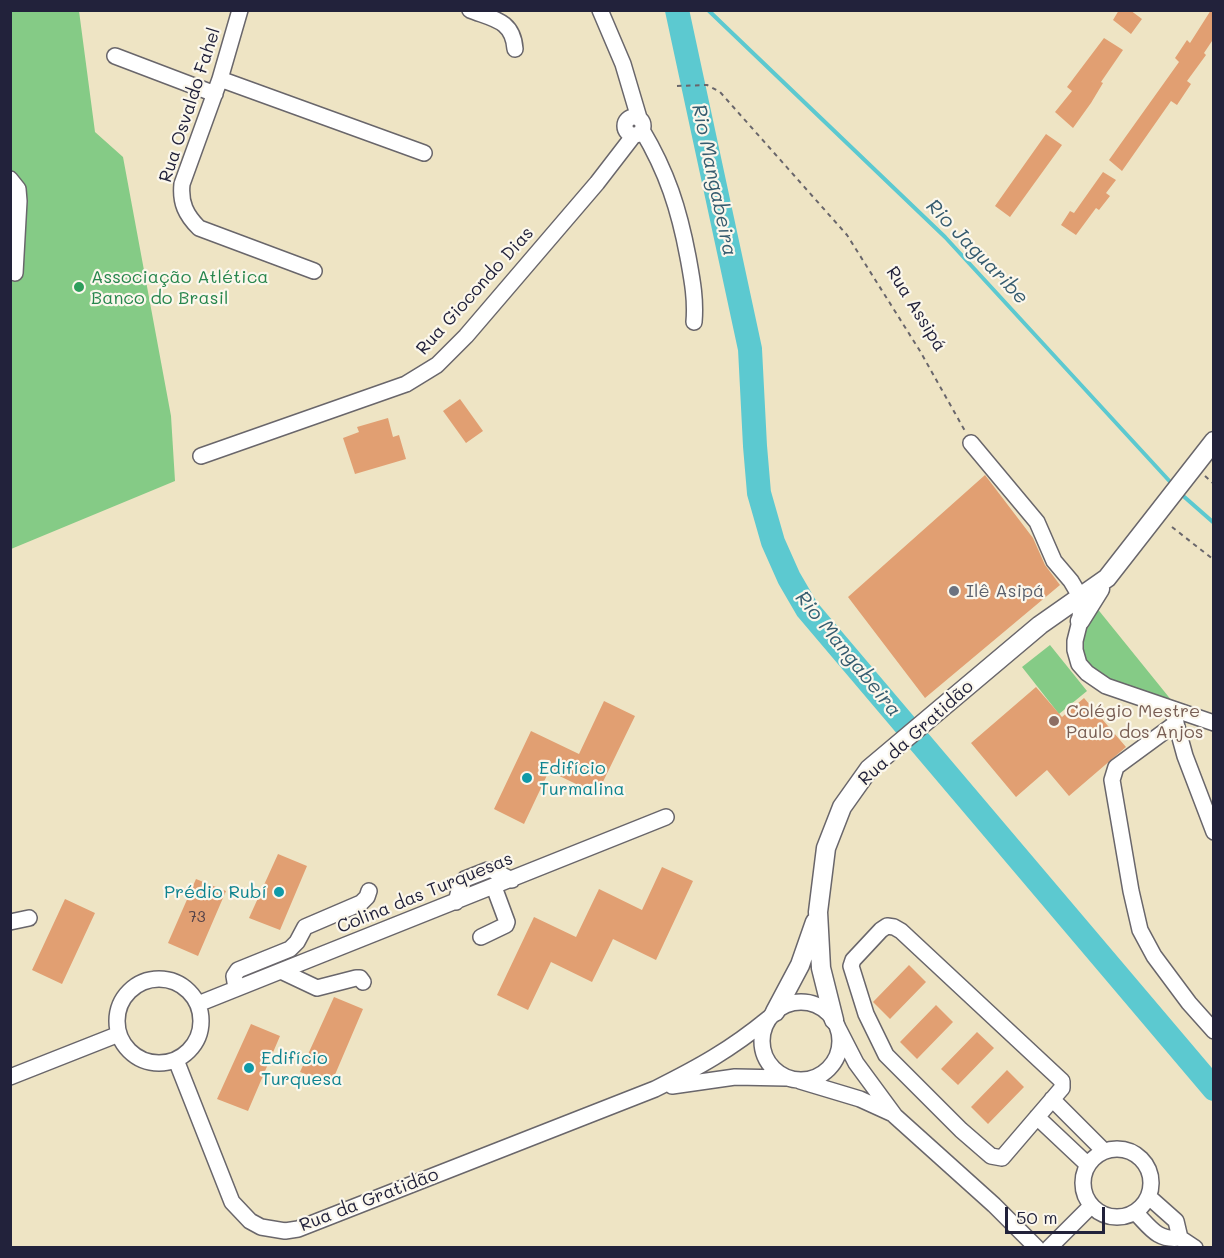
<!DOCTYPE html>
<meta charset="utf-8">
<style>
body{margin:0}
#map{position:relative;width:1224px;height:1258px;overflow:hidden;background:#eee4c4;font-family:Mali,sans-serif}
canvas{display:block}
.frame{position:absolute;inset:0;border:12px solid #22223b;pointer-events:none}
.scale{position:absolute;left:1005px;top:1207px;width:100px;height:27px;box-sizing:border-box;border:3px solid #22223b;border-top:0;padding-left:8px;font-size:18px;line-height:21px;white-space:nowrap;color:#22223b;-webkit-text-stroke:4px #fbf7ec;paint-order:stroke}
</style>
<div id="map">
<canvas width="1224" height="1258"></canvas>
<div class="frame"></div>
<div class="scale">50 m</div>
</div>
<script>
const ctx = document.querySelector('canvas').getContext('2d');
ctx.lineJoin = 'round';
function fill(path, color) { ctx.fillStyle = color; ctx.fill(path, 'evenodd'); }
function trace(path, color, width, dash) { ctx.strokeStyle = color; ctx.lineWidth = width; ctx.lineCap = dash ? 'butt' : 'round'; ctx.setLineDash(dash || []); ctx.stroke(path); }
function label(font, color, halo, rows, align = 'center') {
  ctx.font = font + ' Mali,sans-serif'; ctx.lineWidth = 4.5; ctx.setLineDash([]); ctx.textBaseline = 'middle'; ctx.strokeStyle = halo; ctx.fillStyle = color; for (const [text, x, y, turn = 0] of rows) {
    ctx.save(); ctx.translate(x, y); ctx.rotate((+turn || 0) * Math.PI / 180); ctx.textAlign = isNaN(turn) ? turn : align; if (halo) ctx.strokeText(text, 0, 0); ctx.fillText(text, 0, 0); ctx.restore();
  }
}
fill(new Path2D(`
 M11,11h68l16,121 28,25 48,259 4,65 -164,68z
 M1096,607l76,94c-20,-6 -59,-15 -75,-27 -11,-8 -18,-29 -14,-42 3,-8 9,-17 13,-25z
 M1050,645l37,46 -28,23 -37,-47z`), '#85cb86');
trace(new Path2D(`
 M708,10l237,227 229,249
 M1181,494l33,29`), '#5cc9d0', 4);
trace(new Path2D(`
 M677,10l73,339 5,97 4,47 14,49 16,36 18,31 407,480`), '#5cc9d0', 24);
fill(new Path2D(`
 M1119,10h11l12,9 -11,15 -18,-14z
 M1211,10h3v28l-10,15 2,2 -19,26 4,3 -14,21 -6,-4 -49,70 -13,-11 70,-98 -4,-4 12,-18 3,3z
 M1104,38l19,12 -22,32 2,1 -12,20 -18,25 -18,-16 17,-21 -5,-4z
 M1046,134l16,11 -52,72 -15,-11z
 M1103,172l13,8 -10,13 4,3 -11,14 -3,-2 -20,27 -15,-10 9,-14 4,2z
 M460,399l23,32 -17,12 -23,-32z
 M388,418l5,19 6,-2 7,24 -51,15 -12,-36 16,-6 -2,-5z
 M985,475l48,63 12,27 15,20 -135,113 -77,-101z
 M1036,687l26,30 22,-19 42,49 -57,49 -22,-26 -31,27 -45,-54z
 M604,701l31,15 -38,78 -48,-23 -25,53 -30,-15 37,-78 48,23z
 M278,854l29,12 -27,64 -31,-12z
 M662,867l31,14 -37,79 -43,-21 -21,43 -41,-20 -23,48 -31,-15 37,-78 42,20 23,-48 43,21z
 M196,879l30,12 -28,65 -30,-13z
 M65,899l30,14 -33,71 -30,-14z
 M909,965l17,17 -36,37 -17,-17z
 M334,997l29,12 -32,75 -31,-12z
 M936,1005l17,17 -36,37 -17,-17z
 M251,1024l29,12 -32,75 -31,-12z
 M977,1032l17,16 -36,37 -17,-16z
 M1007,1070l17,17 -36,37 -17,-17z`), '#e19f72');
const minor = new Path2D(`
 M240,10l-20,69 -38,105c-2,19 4,31 17,44l115,43
 M470,10c23,9 43,10 45,39
 M600,10l23,54 16,54
 M115,56l100,38
 M220,79l204,74
 M625 126a9 9 0 1 1 18 0a9 9 0 1 1-18 0Z
 M642,130c25,42 37,79 46,127 4,22 8,42 6,65
 M10,179l8,10 1,12 -4,72
 M971,443l66,79 17,39 17,20 10,17 -1,23 -5,20v9l4,14 8,9 19,13 108,37
 M201,456l205,-72 31,-19 29,-29 131,-153 37,-48
 M1174,716l11,40 29,76
 M1176,723l-60,44 -4,13 19,111 9,39 14,26 35,47 25,28
 M456,902l5,-19 4,-4 23,-9h4l20,10
 M10,922l19,-4
 M887,926l7,1 7,4 161,150v7l-60,70 -11,-2 -30,-26 -75,-75 -20,-41 -15,-48 2,-6 28,-30z
 M481,937l25,-12 1,-3 -13,-35
 M281,971l36,17 39,-10h4l3,4
 M117 1021a42 42 0 1 1 84 0a42 42 0 1 1-84 0Z
 M236,988l-2,-12 4,-6 52,-21 7,-7 8,-15 56,-24 6,-6 2,-6
 M762 1041a39 39 0 1 1 78 0a39 39 0 1 1-78 0Z
 M198,1004l468,-187
 M837,1026l19,37 39,53 99,89 43,43
 M176,1060l56,142 18,19 11,6 24,4 13,-2 357,-140c44,-22 75,-39 114,-71
 M10,1077l109,-43
 M800,1081l60,18 33,15
 M672,1086l63,-9 51,1
 M1052,1099l52,52
 M1037,1117l51,48
 M1083 1183a34 34 0 1 1 68 0a34 34 0 1 1-68 0Z
 M1149,1197l27,24 4,17
 M1135,1212c15,15 22,29 45,26l15,10
 M1049,1248l42,-42`);
const major = new Path2D(`
 M1080,621l20,-32
 M775,1012l25,-47 15,-43
 M834,1020l-13,-52 -3,-56 8,-64 16,-41 27,-38 171,-144 67,-47 107,-137`);
trace(minor, '#69666b', 18);
trace(major, '#69666b', 21);
trace(new Path2D(`
 M677,86l30,-1 13,7 127,143 73,116 45,80
 M1205,476l9,8
 M1172,527l42,33`), '#69666b', 2, [4.5, 4.5]);
trace(minor, '#fff', 15);
trace(major, '#fff', 18);
for (const [x, y, r, color] of [
 [79,287,6,"#2e9e5b"],
 [954,591,6,"#6b7280"],
 [1054,721,6,"#8d6e63"],
 [527,778,6,"#0f9aa8"],
 [279,892,6,"#0f9aa8"],
 [249,1068,6,"#0f9aa8"]
]) { const dot = new Path2D(); dot.arc(x, y, r, 0, 2 * Math.PI); ctx.fillStyle = color; ctx.fill(dot); trace(dot, '#fbf7ec', 2); }
label('15px', '#524149', null, [
 ["73",197,917]
]);
label('18px', '#22223b', '#fbf7ec', [
 ["Rua Osvaldo Fahel",190,105,-72],
 ["Rua Giocondo Dias",475,291,-48],
 ["Rua Assipá",916,309,58],
 ["Rua da Gratidão",916,733,-42],
 ["Colina das Turquesas",425,893,-22],
 ["Rua da Gratidão",369,1200,-21]
]);
label('18px', '#27864d', '#fbf7ec', [
 ["Associação Atlética",91,277],
 ["Banco do Brasil",91,298]
], 'left');
label('18px', '#5b616d', '#fbf7ec', [
 ["Ilê Asipá",966,591]
], 'left');
label('18px', '#785e54', '#fbf7ec', [
 ["Colégio Mestre",1066,711],
 ["Paulo dos Anjos",1066,732]
], 'left');
label('18px', '#0d838f', '#fbf7ec', [
 ["Edifício",539,768],
 ["Turmalina",539,789],
 ["Prédio Rubí",267,892,"right"],
 ["Edifício",261,1058],
 ["Turquesa",261,1079]
], 'left');
label('italic 20px', '#365c6f', '#fbf7ec', [
 ["Rio Mangabeira",714,180,78],
 ["Rio Jaguaribe",977,252,46],
 ["Rio Mangabeira",848,654,51]
]);
</script>
